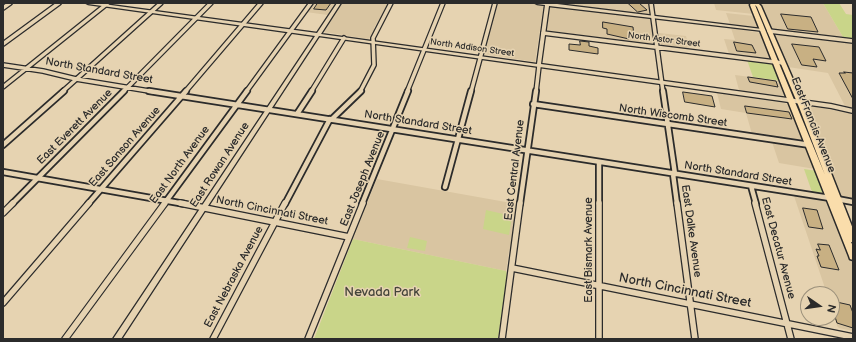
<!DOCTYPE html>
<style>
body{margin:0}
#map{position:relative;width:856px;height:342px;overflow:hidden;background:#e6d3b1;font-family:"Balsamiq Sans",sans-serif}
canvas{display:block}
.frame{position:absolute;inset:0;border:4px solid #2b2b2b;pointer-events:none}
.north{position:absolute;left:800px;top:286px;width:40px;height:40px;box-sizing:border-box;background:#e6d3b1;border:1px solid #9b907b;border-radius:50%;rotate:103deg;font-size:11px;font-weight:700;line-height:16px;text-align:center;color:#2b2b2b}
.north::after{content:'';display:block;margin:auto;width:14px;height:18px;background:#2b2b2b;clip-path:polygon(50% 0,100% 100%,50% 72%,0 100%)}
</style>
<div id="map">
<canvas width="856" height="342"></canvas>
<div class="frame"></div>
<div class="north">N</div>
</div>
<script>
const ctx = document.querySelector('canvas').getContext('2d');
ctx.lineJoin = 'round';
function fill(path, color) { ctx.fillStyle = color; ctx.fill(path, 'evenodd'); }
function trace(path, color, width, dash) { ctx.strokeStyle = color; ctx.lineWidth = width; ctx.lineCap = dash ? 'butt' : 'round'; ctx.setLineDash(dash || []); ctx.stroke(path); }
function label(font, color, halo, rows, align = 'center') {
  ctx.font = font + ' "Balsamiq Sans",sans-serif'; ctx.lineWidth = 3; ctx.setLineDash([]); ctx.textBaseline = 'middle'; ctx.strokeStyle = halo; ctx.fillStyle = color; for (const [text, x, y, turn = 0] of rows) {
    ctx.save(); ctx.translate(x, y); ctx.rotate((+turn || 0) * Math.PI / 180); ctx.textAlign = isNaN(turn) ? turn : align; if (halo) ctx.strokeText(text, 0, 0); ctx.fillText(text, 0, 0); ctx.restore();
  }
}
fill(new Path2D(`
 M313,3h23l-8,12 -22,-3z
 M342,3h47l-15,25 1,2 -4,7 -3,2 -44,-7z
 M497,3h47l-9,59 -51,-8z
 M551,3h97l2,10 -3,1z
 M714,3h34l2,1 4,10 -38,-4z
 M759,3h64l20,34 -72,-8z
 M550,6l100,12 4,26 -105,-13 -2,-1z
 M726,13l28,3 4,11 -28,-3z
 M731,28l30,5 11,26 -43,-5 -5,-15 11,1z
 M659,33l27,3 3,13 -28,-4z
 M773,33l80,9v66l-8,-2 -17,-33 -40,-6 -15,-32z
 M735,75l47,6 4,13 -4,2 -43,-6z
 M717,93l67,10 6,2 15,36 -53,-7 -6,-21 -25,-4z
 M812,106l41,8v84l-14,-2 -34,-87 1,-2z
 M772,142l35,6 8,21 -36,-6z
 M377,179l140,25 -6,44 -2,2 -3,21 -153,-32z
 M795,195l32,5 3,3 23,63v65l-14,-3 -2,-2 -5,-16v-16h-5l-33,-98z`), '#d9c5a1');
fill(new Path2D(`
 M823,3h16l7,11 7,1v24l-10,-2z
 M747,60l26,4 9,17 -29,-4z
 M804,169l13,2 8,22 -13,-1z
 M486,210l26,6 -3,19 -26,-6z
 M410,237l17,4 -2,10 -18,-3z
 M353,239l153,32 1,4 -9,64h-184z`), '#c9d589');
const building = new Path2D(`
 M318,3h13l-5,7 -12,-1z
 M628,3h11l8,7 -9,2z
 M781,14l30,3 7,15 -30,-3z
 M603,22l30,5 1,9h-5v3l-22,-5v-5l-4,-1z
 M580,41l9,1v4l9,2v6l-29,-4v-6l11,1z
 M734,42l18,3 4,8 -19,-2z
 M792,44l27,3 7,14 -13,-2 4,8 -15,-2z
 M844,72l9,1v26l-14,-26h6z
 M748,77l28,4 2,6 -28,-5z
 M683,92l29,4 3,11 -30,-5z
 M745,106l44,6 3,7 -45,-6z
 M803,208l14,2 6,19 -14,-2z
 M818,244l11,1 10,25 -18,-3 -4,-11h2l-3,-7 4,1z
 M832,301l18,4 3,8v15l-16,-5 -5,-16z`);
fill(building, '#c8b083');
trace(building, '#2b2b2b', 1);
const minorFar2 = new Path2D(`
 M651,3l12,89
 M3,8l7,-5
 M769,31l84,10
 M543,33l240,30
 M3,44l56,-41
 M3,65l40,6 33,8 79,13
 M3,87l105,-84
 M62,92l99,-89
 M123,92l88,-89
 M185,92l76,-89
 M246,92l65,-89
 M311,92l33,-54
 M360,92l14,-27 -1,-27 18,-35
 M407,92l36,-89
 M471,92l24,-89
 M536,92l3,-26`);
const minorFar1 = new Path2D(`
 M149,91l681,107
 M663,91l12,83
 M533,104l277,41
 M297,114l15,-23
 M332,119l29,-28
 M3,145l61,-54
 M599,162v42
 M3,172l182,32
 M673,174l4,30
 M751,186l5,18
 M445,187l26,-96
 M837,199l16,3
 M12,204l112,-113
 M88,204l98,-113
 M164,204l83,-113
 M285,204l45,-85
 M362,204l46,-113
 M520,204l16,-113`);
const minor = new Path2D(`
 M180,203l169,34
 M599,203v136
 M677,203l18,136
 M755,203l36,136
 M3,213l10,-10
 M512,268l341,69
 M3,303l86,-100
 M65,339l100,-136
 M213,339l72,-136
 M308,339l55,-136
 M502,339l18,-136`);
const tertiary = new Path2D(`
 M86,3h10l221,30 20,-30h4l-20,31 216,30 8,-59 -8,-1 -2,-1h14l213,26h1v2l-214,-25 -8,58 290,40 22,5v4l-22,-5 -512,-72 -198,303h-8l202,-303 -227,-32z`);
const primary = new Path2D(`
 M751,3h7l3,3 44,101 48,122v13h-2l2,4v14l-3,-1 -1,-3 -99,-251zM755,5l2,2 42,100 26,68z`);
trace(minorFar2, '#2b2b2b', 6);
trace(minorFar1, '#2b2b2b', 8);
trace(minor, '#2b2b2b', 8);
trace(tertiary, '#2b2b2b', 2.5);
trace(primary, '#2b2b2b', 3);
trace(minorFar2, '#e6d3b1', 3.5);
trace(minorFar1, '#e6d3b1', 4.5);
trace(minor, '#e6d3b1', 5.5);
fill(tertiary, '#e6d3b1');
fill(primary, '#faddab');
label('9px', '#2b2b2b', '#e6d3b1', [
 ["North Astor Street",664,40,7],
 ["North Addison Street",472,48,8]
]);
label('11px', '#2b2b2b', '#e6d3b1', [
 ["North Standard Street",99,71,10],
 ["North Wiscomb Street",673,116,8],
 ["North Standard Street",418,123,9],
 ["East Francis Avenue",813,125,68],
 ["East Everett Avenue",75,127,-45],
 ["East Sanson Avenue",125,147,-49],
 ["East North Avenue",180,165,-54],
 ["East Rowan Avenue",220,165,-57],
 ["East Central Avenue",515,170,-83],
 ["North Standard Street",738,174,9],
 ["East Joseph Avenue",363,179,-68],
 ["North Cincinnati Street",272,211,11],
 ["East Dalke Avenue",691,231,82],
 ["East Decatur Avenue",778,248,75],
 ["East Bismark Avenue",589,250,-90],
 ["East Nebraska Avenue",234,277,-62]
]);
label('13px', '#2b2b2b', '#e6d3b1', [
 ["North Cincinnati Street",685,291,11]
]);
label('13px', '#434439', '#e6d3b1', [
 ["Nevada Park",382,293]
]);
</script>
